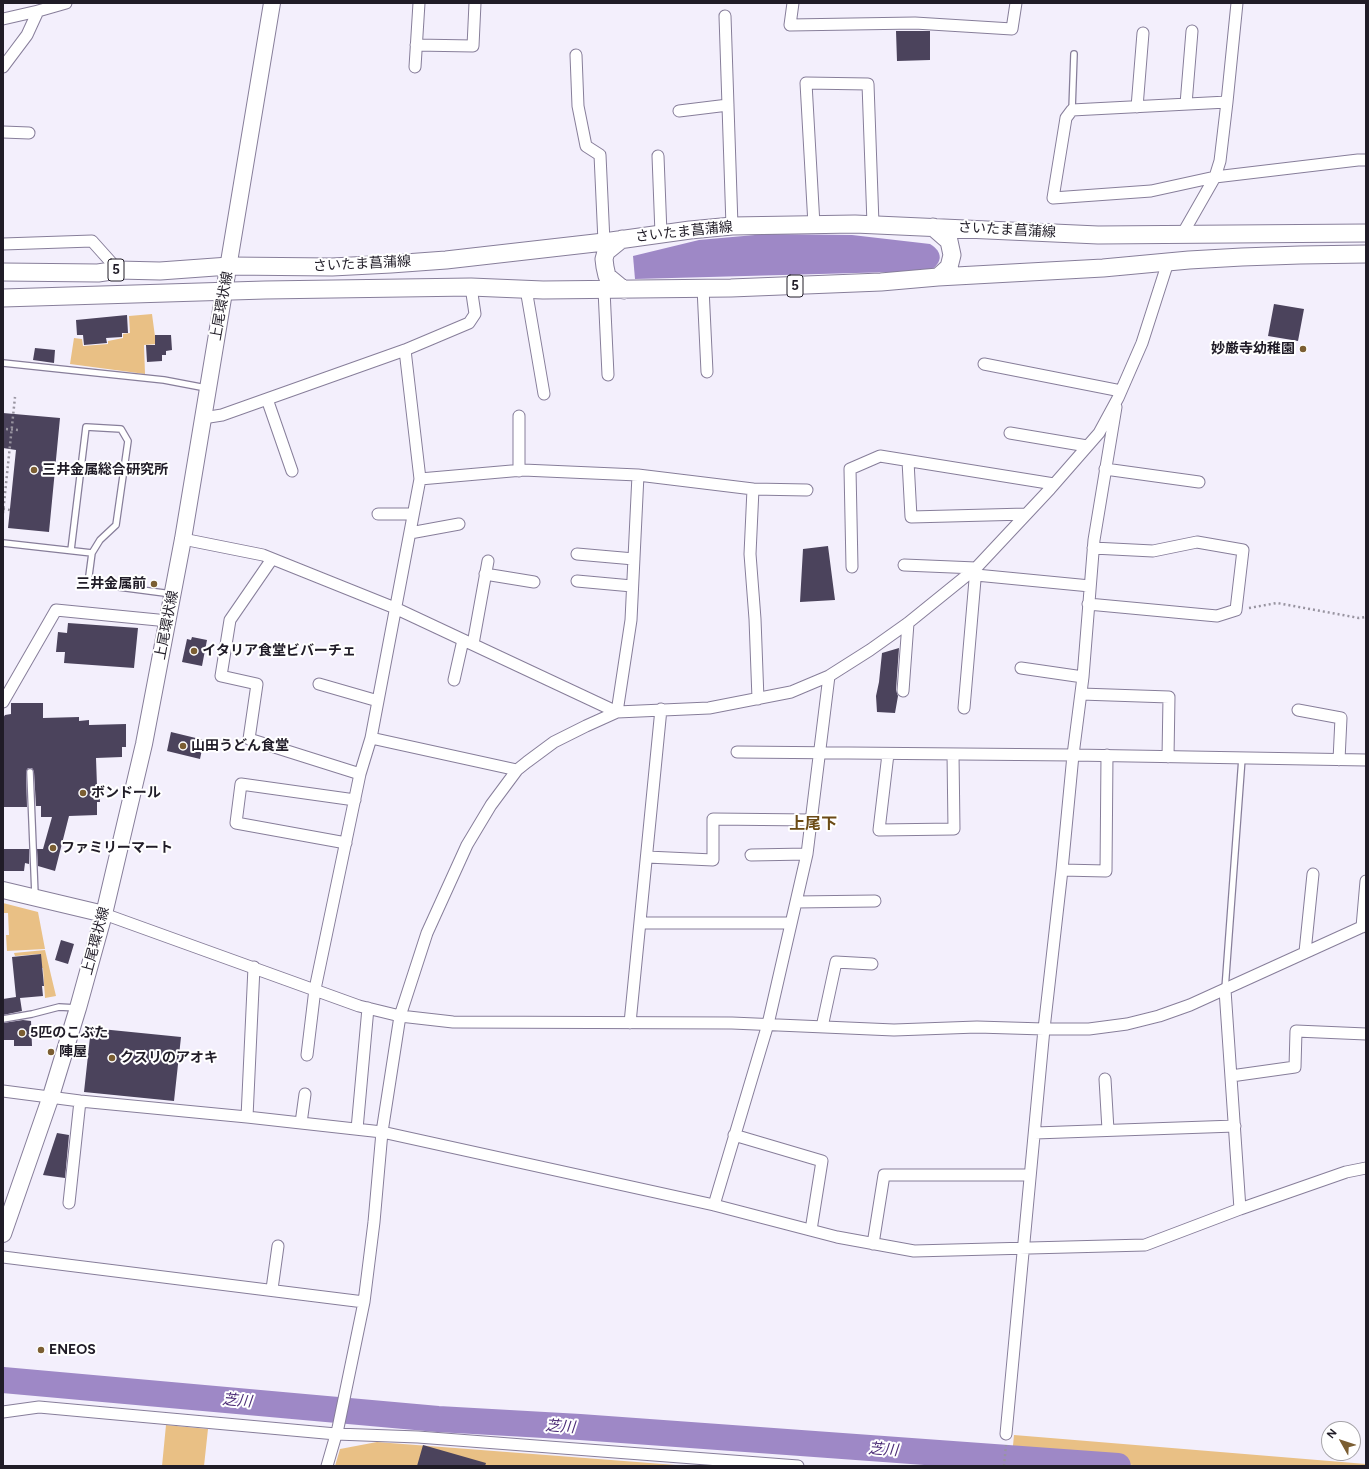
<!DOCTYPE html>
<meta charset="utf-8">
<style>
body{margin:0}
#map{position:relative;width:1369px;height:1469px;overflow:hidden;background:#f3effc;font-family:Figtree,sans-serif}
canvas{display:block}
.frame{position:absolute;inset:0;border:4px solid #201c27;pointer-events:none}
.north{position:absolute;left:1321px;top:1421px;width:40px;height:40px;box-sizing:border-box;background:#fff;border:1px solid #a6a4a9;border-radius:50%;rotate:309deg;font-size:11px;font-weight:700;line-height:16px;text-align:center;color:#201c27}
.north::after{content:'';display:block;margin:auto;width:14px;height:18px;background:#7b5e32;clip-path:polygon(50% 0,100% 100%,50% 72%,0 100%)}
</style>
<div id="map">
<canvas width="1369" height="1469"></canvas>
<div class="frame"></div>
<div class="north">N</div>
</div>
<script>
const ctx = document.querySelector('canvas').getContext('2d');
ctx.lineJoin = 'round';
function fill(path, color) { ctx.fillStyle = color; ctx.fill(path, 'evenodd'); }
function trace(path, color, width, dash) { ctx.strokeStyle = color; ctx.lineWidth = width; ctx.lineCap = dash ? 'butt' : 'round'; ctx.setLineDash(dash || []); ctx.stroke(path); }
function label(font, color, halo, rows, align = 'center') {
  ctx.font = font + ' Figtree,"Noto Sans JP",sans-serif'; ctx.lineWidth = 4; ctx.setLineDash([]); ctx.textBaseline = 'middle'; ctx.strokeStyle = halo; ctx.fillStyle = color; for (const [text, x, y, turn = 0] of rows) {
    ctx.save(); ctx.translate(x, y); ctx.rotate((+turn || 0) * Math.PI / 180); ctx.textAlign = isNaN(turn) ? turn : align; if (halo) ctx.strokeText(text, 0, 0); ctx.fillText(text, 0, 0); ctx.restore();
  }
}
fill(new Path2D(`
 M152,314l4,30 -12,1 1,29 -75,-10 4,-26 8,1 1,7 25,-2v-3l15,-3v-4l7,-1 -1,-17z
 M3,903l35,9 7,37 -38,2 -1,-16h3l-1,-22h-5z
 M45,950l11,46 -11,2 -2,-30h-2l-1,-14 -25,2 -1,-3z
 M166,1425l42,4 -4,37h-42z
 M1014,1435l352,29v2h-219l-135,-10z
 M377,1442l312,24h-354l5,-17z
 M1010,1461l68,5h-68z`), '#e9c085');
fill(new Path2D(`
 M766,234l86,1 78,9c13,8 13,18 0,27l-295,8 -2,-23 66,-16z`), '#9e88c6');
trace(new Path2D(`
 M3,1380l435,39 142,8 538,39`), '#9e88c6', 26);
fill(new Path2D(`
 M896,31h34v29l-33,1z
 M1274,304l30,5 -6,32 -30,-5z
 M127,315l1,18h-6v4l-16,1 1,5 -23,2 -1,-10h-6l-1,-15z
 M155,335h16l1,15 -6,1v4h-4v6l-15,1 -1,-17h9z
 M35,348l20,2 -1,13 -21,-3z
 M3,413l57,5 -11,114 -41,-4 8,-78 -13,-2z
 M828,546l7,54 -35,2 3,-53z
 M68,623l70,5 -4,40 -70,-5 1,-11h-9l2,-20 9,1z
 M192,637l15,3 -5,26 -20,-4 5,-23 4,1z
 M899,648l-3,42 2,6 -3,17 -18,-1 -1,-16 3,-14 3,-29z
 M11,703h32v15l36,-1v4l10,-1v5l37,-1v23h-4v10l-26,1 1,28h2l1,16h-3v13l-28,1 -14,55 -17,-5 -1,-17h6l9,-32h-11v-11h-5l-2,-34 -2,-4h-4l-2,4 1,35h-24v-89l2,-3 6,-1z
 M171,732l33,8 -4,19 -33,-8z
 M3,849h26v15l-4,-1 -1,8h-21z
 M61,940l13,4 -6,20 -13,-4z
 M41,954l3,32h-2l1,10 -23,2 2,13 -19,4v-16l13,-2 -4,-40z
 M23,1020l8,1 1,25h-18v-6h-11v-17z
 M91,1028l90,9 -7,64 -90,-9z
 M57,1133l12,2 -4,43 -22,-3z
 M423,1445l63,18 -1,3h-68z`), '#4b435c');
const lane = new Path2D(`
 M1072,110l2,-56
 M3,363l161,17 42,8
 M3,543l89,10 -4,30 84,11
 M71,550l15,-123 35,2 7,12 -12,84 -16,15 -8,13
 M30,772l5,123
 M1225,989l17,-231
 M3,1019l29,-5 27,-7 18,1`);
const street = new Path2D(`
 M793,3l-3,22 125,-2 97,6 4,-26
 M725,16l7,210
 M3,19l35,-8
 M416,45l57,1 2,-43
 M576,55l2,51 8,40 14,9 4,87
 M3,67l24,-32 11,-24 28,-8
 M415,67l4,-64
 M1227,102l-155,8 -6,8 -13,80 98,-7 64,-14 143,-17h8
 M1186,104l6,-73
 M1137,107l6,-74
 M679,111l49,-6
 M3,132l26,1
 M658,156l3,78
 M814,225l-8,-142 62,1 5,140
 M1183,233l32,-56 5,-16 7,-59 10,-99
 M3,244l89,-3 26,29
 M703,288l4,84
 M526,289l18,105
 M604,290l4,85
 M984,364l137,27
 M267,399l25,72
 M519,416v55
 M203,418l19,-3 183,-65 64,-27 6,-9 -4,-27
 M1010,433l77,13
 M908,461l3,56 115,-3
 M1105,469l94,13
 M638,475l115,14
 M420,479l103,-9 115,5 -7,145 -14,92
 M378,514h35
 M410,533l49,-9
 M183,539l80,16 132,53 222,104
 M577,554l57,5
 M272,559l-42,61 -9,56 36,8 -8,55 111,35
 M904,565l72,3 -12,140
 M852,567l-2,-98 30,-13 174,28
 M485,574l49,8
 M976,575l114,11
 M577,581l55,5
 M1088,604l129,12 19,-6 7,-60 -46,-8 -44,9 -60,-3
 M473,644l15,-83
 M1021,668l62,9
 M454,680l9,-40
 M319,684l59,17
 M903,691l5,-68
 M1081,694l88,3 -1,60
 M758,699l-3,-80 -5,-65 3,-65 54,1
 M3,702l53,-92 112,11
 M1298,710l43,8 -2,42
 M371,738l146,32
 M737,752l336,3 293,5
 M888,754l-9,76 75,-1 -1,-75
 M346,843l-110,-20 5,-39 114,16
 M751,855l56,-1
 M647,857l66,3v-41l98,1
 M1062,870l44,1 1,-116
 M796,902l79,-1
 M104,914l255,92 41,10 53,6 279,1 162,7 83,-3 67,2h45l38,-5 32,-8 31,-11 176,-80
 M640,923h151
 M1362,927l4,-46
 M1305,952l8,-78
 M1225,990l15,219
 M630,1023l31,-314
 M822,1027l14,-65 36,2
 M307,1055l8,-66 45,-215 11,-36 49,-259 -15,-129
 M1231,1076l64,-9 1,-36 70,3
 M1105,1079l3,51
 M3,1091l77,10 167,16 135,15 332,73 123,32 77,14 231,-6 95,-36 106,-37 20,-4
 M247,1117l7,-150
 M301,1123l4,-29
 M357,1129l11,-121
 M1035,1133l200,-7
 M734,1135l88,26 -11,69
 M69,1203l11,-102
 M714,1205l54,-181 39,-170 22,-178
 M873,1244l11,-69h146
 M3,1257l361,45
 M272,1289l6,-43
 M3,1412l36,-5 297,27 82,3 380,29
 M1006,1434l38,-405 18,-159 11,-115 10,-78 11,-137 22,-133
 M327,1466l11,-38 26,-126 10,-80 8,-90 18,-116 27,-83 40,-88 24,-40 26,-35 10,-8 27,-20 32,-16 31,-14 92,-4 82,-16 38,-16 41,-26 38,-27 68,-55 74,-79 49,-56 19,-35 24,-55 26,-81`);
const secondary = new Path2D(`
 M3,890l101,24
 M3,1234l48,-138 27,-88 26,-94 40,-170 39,-205 89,-536`);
const primary = new Path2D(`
 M933,227l16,14 3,14 -3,12 -11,10
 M622,239l-16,13 -2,7 1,8 2,9 17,14
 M3,272l95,1 20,-3 42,1 69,-5 103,1 59,-3 55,-4 158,-18 86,-12 42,-4 123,-2 243,11 268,-2
 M3,298l262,-8 206,-3 72,3 188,-2 150,-6 57,-5 165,-9 86,-8 53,-3 58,-2 66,-1`);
trace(lane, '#877e9a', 8);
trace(street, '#877e9a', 13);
trace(secondary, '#877e9a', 18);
trace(primary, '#877e9a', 19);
trace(new Path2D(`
 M3,513l12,-116
 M1249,608l28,-5 82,15 7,-1
 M1004,1466l2,-21`), '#9894a0', 2.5, [2, 3]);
trace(lane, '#fff', 5.5);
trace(street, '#fff', 11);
trace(secondary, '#fff', 16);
trace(primary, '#fff', 17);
trace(new Path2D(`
 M6,429l12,1
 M3,509l7,1`), '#9894a0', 2.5, [2, 3]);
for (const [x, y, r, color] of [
 [1303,349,4,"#7b5e32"],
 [34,470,4,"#7b5e32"],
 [154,584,4,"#7b5e32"],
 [194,651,4,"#7b5e32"],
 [183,746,4,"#7b5e32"],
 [83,793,4,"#7b5e32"],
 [53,848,4,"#7b5e32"],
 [22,1033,4,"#7b5e32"],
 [51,1052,4,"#7b5e32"],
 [112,1058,4,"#7b5e32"],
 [41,1350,4,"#7b5e32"]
]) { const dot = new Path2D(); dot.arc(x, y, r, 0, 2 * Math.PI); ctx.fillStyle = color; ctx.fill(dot); trace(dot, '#fff', 1.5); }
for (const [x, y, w] of [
 [116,270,16],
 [795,286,16]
]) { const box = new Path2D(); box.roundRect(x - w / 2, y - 11, w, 22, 3); ctx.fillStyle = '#fff'; ctx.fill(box); trace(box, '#201c27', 1); }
label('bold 13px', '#201c27', null, [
 ["5",116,270],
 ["5",795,286]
]);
label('14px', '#201c27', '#fff', [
 ["さいたま菖蒲線",1007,230,3],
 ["さいたま菖蒲線",684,232,-6],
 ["さいたま菖蒲線",362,264,-3],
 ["上尾環状線",222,306,-80],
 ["上尾環状線",167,625,-79],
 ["上尾環状線",96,941,-75]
]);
label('bold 14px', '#201c27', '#fff', [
 ["妙厳寺幼稚園",1295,349,"right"],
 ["三井金属総合研究所",42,470],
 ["三井金属前",146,584,"right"],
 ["イタリア食堂ビバーチェ",202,651],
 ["山田うどん食堂",191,746],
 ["ボンドール",91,793],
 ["ファミリーマート",61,848],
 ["5匹のこぶた",30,1033],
 ["陣屋",59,1052],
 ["クスリのアオキ",120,1058],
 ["ENEOS",49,1350]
], 'left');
label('italic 15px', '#4d2d77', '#fff', [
 ["芝川",237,1401,5],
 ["芝川",560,1427,4],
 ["芝川",883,1450,4]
]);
label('bold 16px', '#6b4b16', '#fff', [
 ["上尾下",813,824]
]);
</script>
